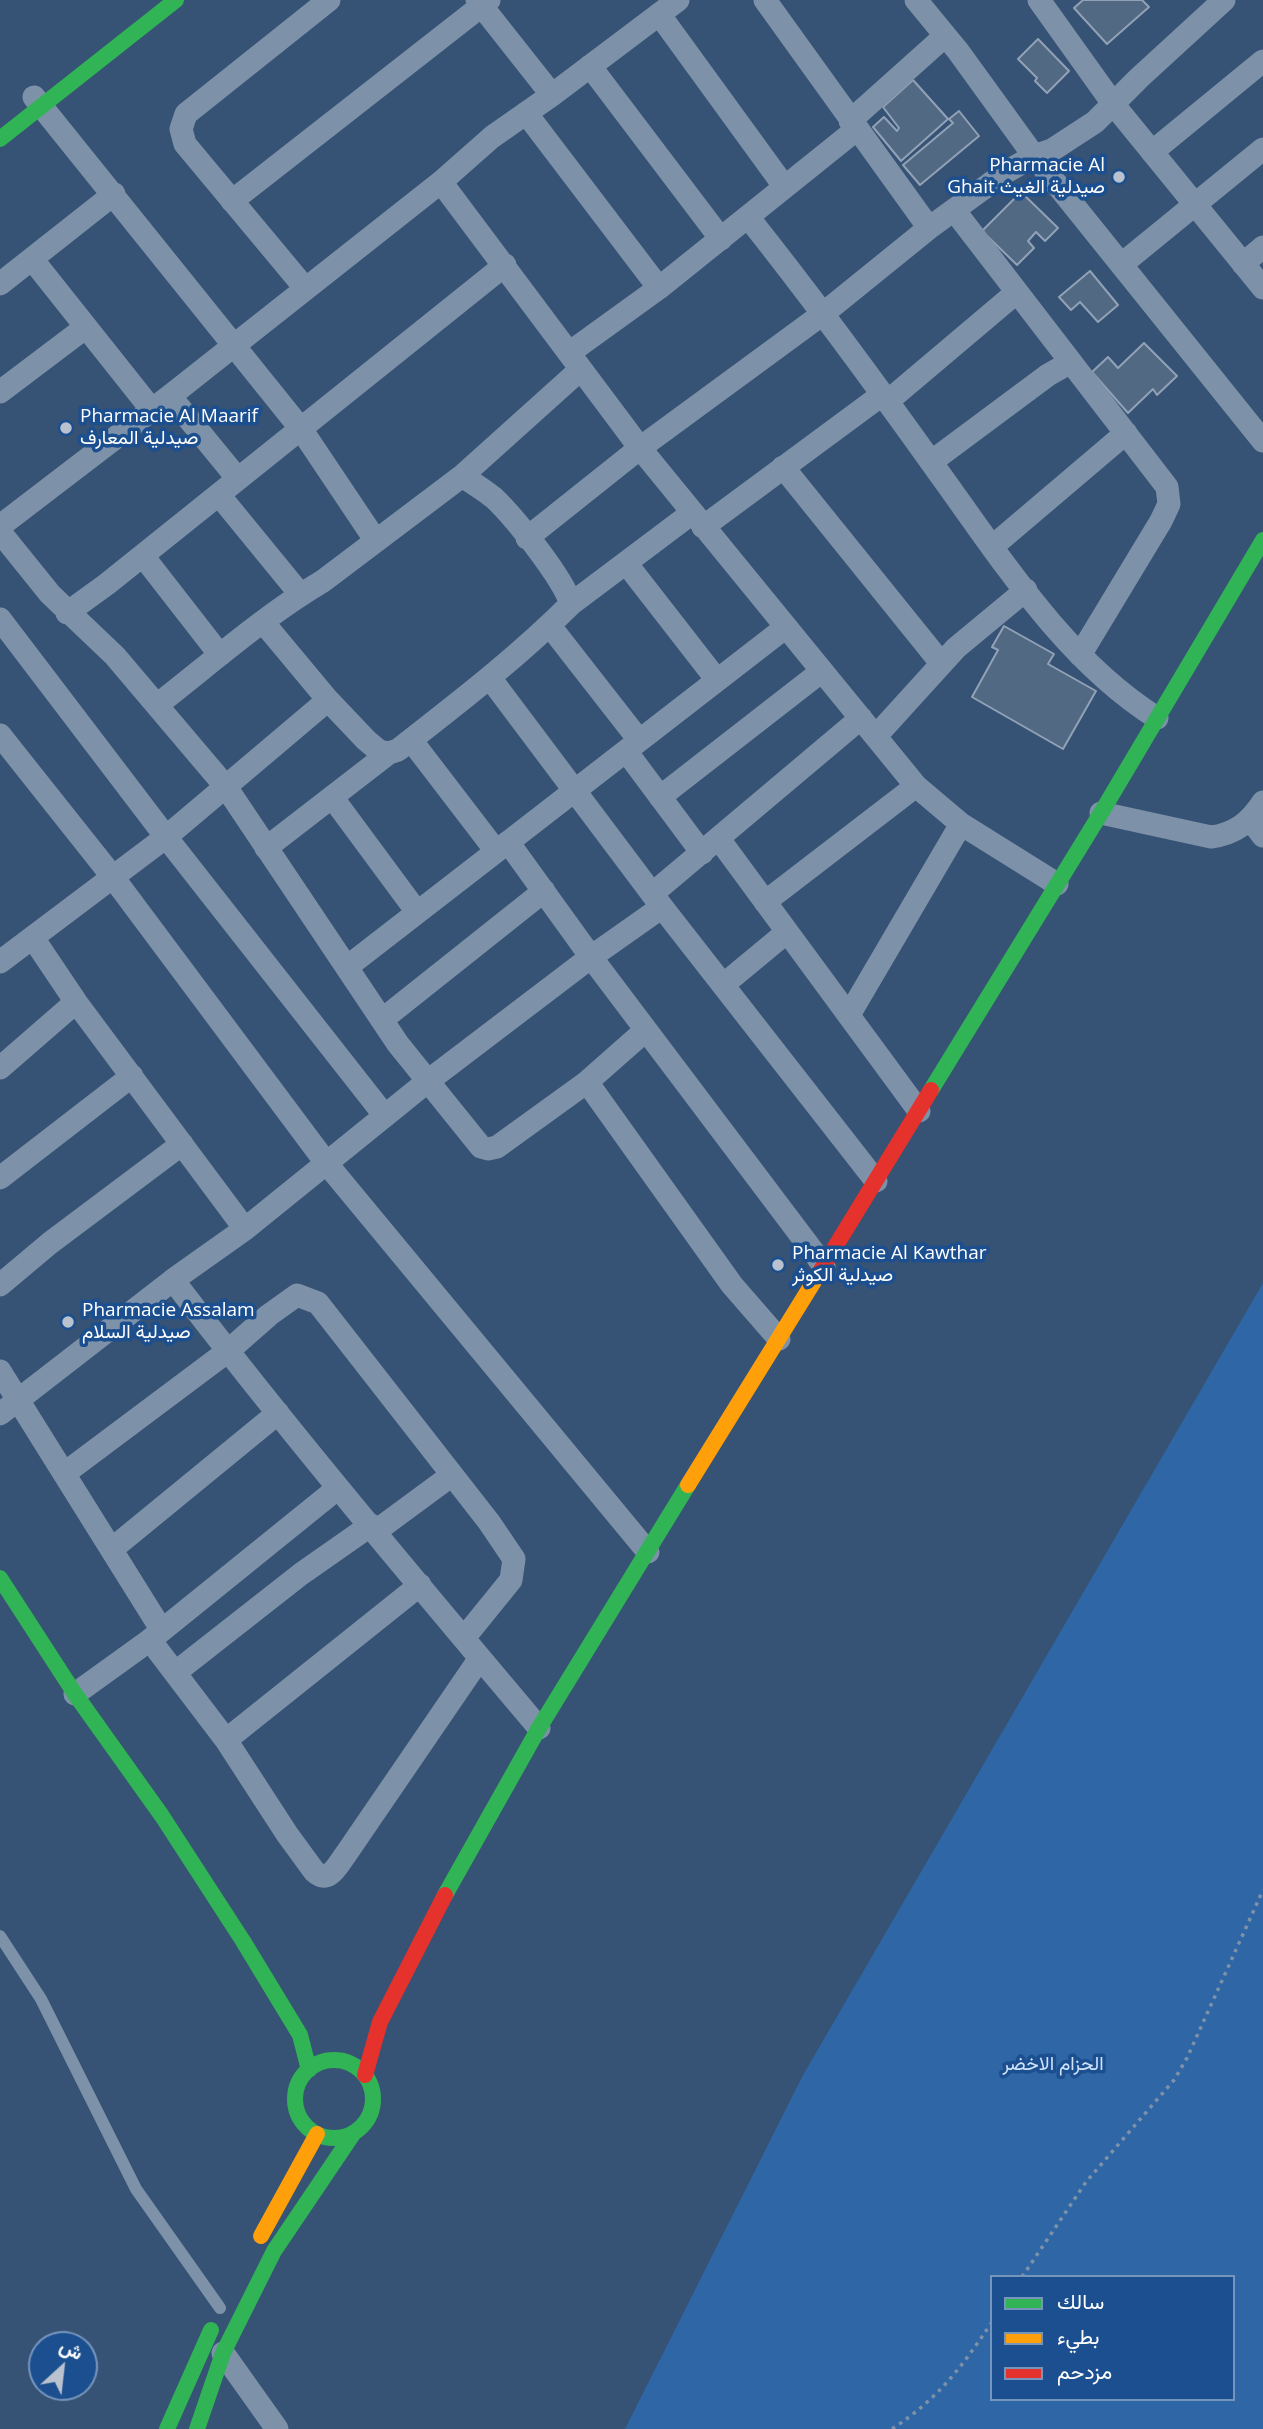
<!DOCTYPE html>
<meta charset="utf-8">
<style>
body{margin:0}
#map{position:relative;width:1263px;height:2429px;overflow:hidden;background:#365274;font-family:"Open Sans",Vazirmatn,sans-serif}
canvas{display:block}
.legend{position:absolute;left:990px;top:2275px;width:245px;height:126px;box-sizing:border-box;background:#1b4f8f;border:2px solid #7695bc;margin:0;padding:9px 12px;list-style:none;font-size:21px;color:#fff}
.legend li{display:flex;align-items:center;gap:14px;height:35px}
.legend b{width:35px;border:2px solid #7695bc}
.north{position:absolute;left:28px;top:2331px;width:70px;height:70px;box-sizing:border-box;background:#1b4f8f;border:2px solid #7695bc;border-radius:50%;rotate:27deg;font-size:19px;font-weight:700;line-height:28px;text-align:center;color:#fff}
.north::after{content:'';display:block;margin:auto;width:24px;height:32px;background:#b9c2ce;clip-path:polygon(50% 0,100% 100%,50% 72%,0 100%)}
</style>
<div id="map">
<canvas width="1263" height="2429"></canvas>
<ul class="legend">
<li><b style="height:9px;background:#30b455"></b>سالك</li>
<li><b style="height:9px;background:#ff9f0a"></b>بطيء</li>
<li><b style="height:9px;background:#e5322d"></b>مزدحم</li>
</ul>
<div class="north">ش</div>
</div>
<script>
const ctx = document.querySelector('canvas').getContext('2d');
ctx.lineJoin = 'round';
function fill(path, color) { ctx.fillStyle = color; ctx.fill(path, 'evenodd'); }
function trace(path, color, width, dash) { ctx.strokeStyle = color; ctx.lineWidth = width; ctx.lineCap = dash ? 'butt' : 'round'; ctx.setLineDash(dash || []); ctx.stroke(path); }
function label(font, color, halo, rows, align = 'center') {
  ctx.font = font + ' "Open Sans",Vazirmatn,sans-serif'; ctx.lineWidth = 7; ctx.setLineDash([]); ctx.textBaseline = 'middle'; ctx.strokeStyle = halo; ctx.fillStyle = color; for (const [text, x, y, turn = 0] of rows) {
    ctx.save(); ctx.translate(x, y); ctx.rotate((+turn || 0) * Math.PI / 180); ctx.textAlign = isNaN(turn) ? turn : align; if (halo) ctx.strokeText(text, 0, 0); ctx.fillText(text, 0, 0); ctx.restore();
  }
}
fill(new Path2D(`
 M1263,1283v1146h-638l178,-354zM992,2277h241v122h-241z`), '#2f66a5');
const building = new Path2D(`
 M1083,0h59l7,7 -42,37 -33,-36z
 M1038,39l31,32 -22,22 -12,-12 2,-3 -19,-19z
 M913,80l35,39 -47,42 -28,-34 11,-10 13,14 2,-3 -16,-21z
 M959,111l20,25 -59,49 -17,-20 50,-42 -4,-4z
 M1021,192l37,36 -13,13 -9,-9 -8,9 6,7 -17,17 -35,-34z
 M1090,271l28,34 -20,17 -18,-20 -9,8 -12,-13z
 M1144,343l33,33 -20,19 -4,-6 -25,24 -36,-41 16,-15 10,11z
 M1004,626l50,28 -6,10 48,27 -33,58 -91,-52 26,-47 -6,-3z`);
fill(building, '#526984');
trace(building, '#92a2b6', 2);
trace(new Path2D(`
 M1022,2277l64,-95 88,-102 13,-22 76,-168
 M892,2429c47,-31 69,-61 100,-107`), '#7d92a8', 3.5, [3.5, 5]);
trace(new Path2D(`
 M0,1936l41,63 95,190 84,119`), '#7d92a8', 12);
trace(new Path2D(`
 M477,0l75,95
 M765,0l164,228
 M916,0l42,51 76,105 229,285
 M1039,0l75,105 149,183
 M659,14l125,172
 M590,66l131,173
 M34,97l267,332 75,112
 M526,113l133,175
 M850,121l95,-85
 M1152,152l111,-91
 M441,182l199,266 276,338 45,38 96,60
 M232,201l257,-201
 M954,210l213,277 2,17 -8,17 -81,134
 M748,217c66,83 129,169 191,256 63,87 126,187 218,245
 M32,259l120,151
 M1122,264l141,-115
 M1243,264l20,-17
 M0,284l114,-90
 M305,288l-120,-144 -4,-15 5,-15 143,-114
 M569,353l90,-65 198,-159
 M0,392l86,-65
 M170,396l68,83
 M888,401l129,-109
 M931,462l117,-87 23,-13
 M783,467l158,196
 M462,476l119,-107
 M219,495l81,99
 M0,526l170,-130 271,-214 51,-45 60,-42 126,-95
 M703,527l180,-133
 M0,532l50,62 65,62 111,131 172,257 83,103 7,2 9,-2 90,-65 59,-52
 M527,538l113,-90 184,-135 105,-85 77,-56 28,-16 18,-6 43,-28 44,-44 85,-78
 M993,546l133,-113
 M143,556l77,99
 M626,563l91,117
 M571,604l121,-91
 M67,613l40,-29 398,-319
 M0,619l166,218 219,279
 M550,626l89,114
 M490,678l172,229 214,274
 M157,705c54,-42 107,-89 166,-124l139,-105c11,7 22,14 32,22 21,20 69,80 77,106 -54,54 -113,99 -173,146l-9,3 -10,-2 -13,-11 -38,-40 -65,-78
 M0,735l112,141 215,288 321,388
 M876,736l80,-88 70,-58
 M411,740l85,111
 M626,751l76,102
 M332,797l85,115
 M660,797l162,-126
 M1101,813l110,24c24,-3 39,-15 52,-35
 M1250,819l13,17
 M719,839l200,272
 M508,842l83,115 233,309
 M266,848l123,-95
 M652,894l209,-176
 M765,902l151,-116
 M33,938l43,64 169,227
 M0,962l166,-125 162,-137
 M347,967l439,-340
 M723,985l64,-53
 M849,1015l112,-191
 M383,1019l161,-128
 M0,1068l76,-66
 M587,1082l145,203 47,54
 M0,1178l132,-102
 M173,1280c117,153 242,301 366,448
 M0,1285l50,-42 132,-99
 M0,1371l161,258
 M0,1414l173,-134 72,-51 183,-148 163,-124 71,-50
 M65,1473l163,-122 41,-36 28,-20 21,8 171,219 25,37 -3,21 -47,58
 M376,1531l76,-56
 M112,1549l166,-136
 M150,1640l76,100 61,94 27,37c15,14 23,-5 32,-17l134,-196
 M176,1672l125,-98 70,-49
 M75,1694l75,-54 188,-152
 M226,1740l194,-155
 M223,2353l54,76`), '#7d92a8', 23);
trace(new Path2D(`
 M0,139l176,-139
 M931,1090l170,-277 162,-273
 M0,1578l75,116 87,122 81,125 57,94 9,35
 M445,1895l94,-167 149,-243
 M295 2099a39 39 0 1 1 78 0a39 39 0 1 1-78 0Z
 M167,2429l44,-99
 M197,2429l26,-76 51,-102 79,-117`), '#30b455', 16);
trace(new Path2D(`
 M688,1485l133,-215
 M261,2236l56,-102`), '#ff9f0a', 16);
trace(new Path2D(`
 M821,1270l110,-180
 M365,2075l15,-53 65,-127`), '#e5322d', 16);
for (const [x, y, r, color] of [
 [1119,177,7,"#b9c2ce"],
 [66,428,7,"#b9c2ce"],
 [778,1265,7,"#b9c2ce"],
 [68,1322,7,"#b9c2ce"]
]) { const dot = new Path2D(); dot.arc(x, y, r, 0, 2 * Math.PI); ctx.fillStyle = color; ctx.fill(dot); trace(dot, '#1b4f8f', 2.5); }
label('19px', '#fff', '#1b4f8f', [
 ["Pharmacie Al",1105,166,"right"],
 ["Ghait صيدلية الغيث",1105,188,"right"],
 ["Pharmacie Al Maarif",80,417],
 ["صيدلية المعارف",80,439],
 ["Pharmacie Al Kawthar",792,1254],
 ["صيدلية الكوثر",792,1276],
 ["Pharmacie Assalam",82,1311],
 ["صيدلية السلام",82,1333]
], 'left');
label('19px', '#cfe3fa', '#1b4f8f', [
 ["الحزام الاخضر",1053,2065]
]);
</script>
